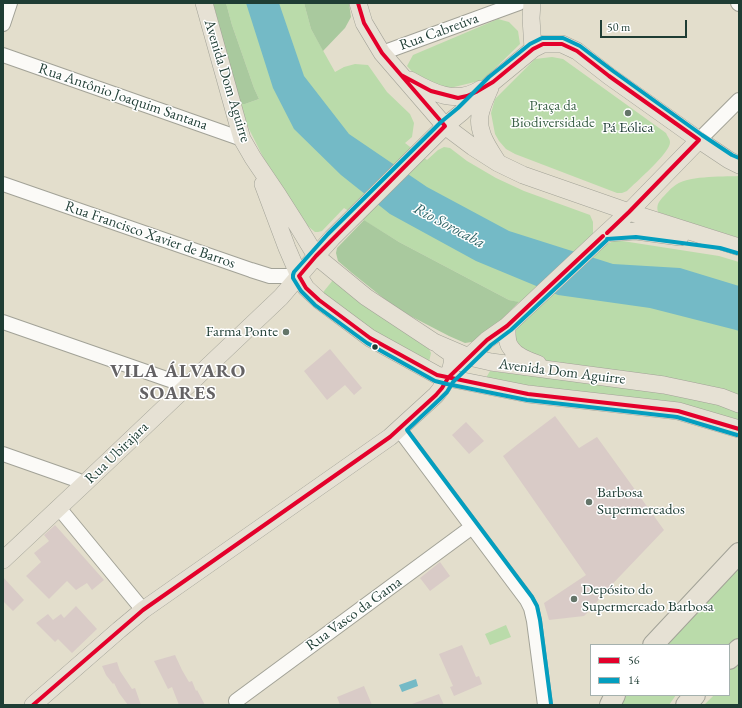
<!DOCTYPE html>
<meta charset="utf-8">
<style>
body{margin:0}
#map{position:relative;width:742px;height:708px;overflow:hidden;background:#e3decc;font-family:"EB Garamond",serif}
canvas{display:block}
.frame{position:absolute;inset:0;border:4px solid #1f3d34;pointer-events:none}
.legend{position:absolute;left:590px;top:644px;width:140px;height:52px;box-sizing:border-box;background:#fff;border:1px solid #a5b1ae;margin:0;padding:5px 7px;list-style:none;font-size:12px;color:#1f3d34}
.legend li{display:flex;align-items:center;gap:8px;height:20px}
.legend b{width:20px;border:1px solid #a5b1ae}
.scale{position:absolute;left:600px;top:20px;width:87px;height:18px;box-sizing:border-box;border:2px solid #1f3d34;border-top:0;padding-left:5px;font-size:12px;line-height:14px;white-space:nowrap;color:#1f3d34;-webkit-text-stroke:3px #fff;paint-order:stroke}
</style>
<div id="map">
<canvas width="742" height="708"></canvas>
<div class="frame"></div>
<ul class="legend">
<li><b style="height:5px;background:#e4002b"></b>56</li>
<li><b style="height:5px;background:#039ebf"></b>14</li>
</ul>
<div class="scale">50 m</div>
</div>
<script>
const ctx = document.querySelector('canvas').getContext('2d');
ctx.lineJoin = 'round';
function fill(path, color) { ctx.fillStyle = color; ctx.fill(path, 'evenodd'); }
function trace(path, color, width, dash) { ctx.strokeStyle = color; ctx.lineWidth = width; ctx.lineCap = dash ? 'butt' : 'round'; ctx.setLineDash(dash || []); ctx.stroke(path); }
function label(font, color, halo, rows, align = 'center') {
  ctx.font = font + ' "EB Garamond",serif'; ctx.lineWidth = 3; ctx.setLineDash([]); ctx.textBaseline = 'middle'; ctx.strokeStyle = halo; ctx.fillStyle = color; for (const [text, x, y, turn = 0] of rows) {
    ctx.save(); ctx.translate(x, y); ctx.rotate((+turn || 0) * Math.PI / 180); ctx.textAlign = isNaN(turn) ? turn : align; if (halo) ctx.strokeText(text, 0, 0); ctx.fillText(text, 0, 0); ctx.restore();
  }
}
fill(new Path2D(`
 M226,3h78l7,26 24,43 9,-5 11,-3 13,1 19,27 23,22 4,9 -2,14 -7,6 22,17 11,-10 6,-3 6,1 17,13 29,17 28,13 66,24 3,7v13l-3,3 17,6 9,-4 103,16 20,6v135l-174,-31 -32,-8 -20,-19 4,-12 21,-20 -29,-7 -110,-58 -55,-34 -22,23 -4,1h-3l-11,-9 -40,-64 -15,-30 -9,-25h5l14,-5 -5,-11 -22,-63z
 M498,19l11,3 9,9 2,13 -37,36 -33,8 -20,-2 -14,-10 -9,-10 6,-11z
 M552,57l11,2 103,74c1,3 4,6 4,9 1,10 -35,41 -43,49l-5,2h-5l-102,-39 -9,-5 -7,-8 -4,-7 -4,-21 4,-14 40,-40z
 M739,176v62l-70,-22 -11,-4c-2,-7 1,-11 6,-16 3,-3 6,-7 9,-9 13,-12 48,-10 66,-11z
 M333,280l96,69 2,4 -2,9 -22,-9 -87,-57z
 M490,371l114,12 64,9 52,12 19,7v14l-202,-35 -51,-12z
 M739,568v137h-35l10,-10h15v-50h-62z
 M506,625l5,12 -21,8 -5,-11z
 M625,695h51l-7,10h-49z`), '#badbaa');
fill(new Path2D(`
 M213,3h13l6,22 22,63 5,11 -14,5h-5z
 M304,3h45l2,14 -6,11 -22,23 -12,-22z
 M364,220l35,22 110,58 10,2 -28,28 -13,11 -13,2 -16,-7 -52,-27 -45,-36 -14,-12 -2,-8 1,-5z`), '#a9c99e');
fill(new Path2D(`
 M246,3h33l25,73 45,58 78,53 82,44 104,33 67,4 59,18v45l-3,-1 -86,-22 -92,-13 -82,-34 -86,-47 -49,-39 -47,-46 -21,-41z
 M416,679l2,7 -16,6 -3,-7z`), '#74bac6');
fill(new Path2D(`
 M330,349l32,39 -8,7 -9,-10 -18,15 -23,-29z
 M555,416l24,32 18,-11 67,93 -63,66 -7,10 -10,10 -35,4 -5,-17 42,-28 -83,-119 15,-12z
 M466,422l18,19 -15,13 -17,-19z
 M55,525l49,55 -12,10 -5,-7 -11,7 -9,-9 -18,18 -23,-23 15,-14 -7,-9 15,-12 -5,-6z
 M440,562l10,14 -20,15 -10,-13z
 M3,577l21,23 -11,11 -10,-10z
 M76,606l21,23 -25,24 -14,-14 -3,3 -19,-19 12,-9 5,6 8,-6 3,4z
 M462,645l14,32 3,-1 3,8 -28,12 -4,-9 3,-1 -14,-32z
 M175,655l7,15 7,12 3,-1 4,10 1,-1 8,15h-26l-7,-18 -4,2 -14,-28z
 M117,662l3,9 12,18 3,-1 6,17h-13l-9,-12 -5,-10 -1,1 -7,-9 -4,-9z
 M364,686l8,19h-32l-3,-8z
 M439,694l5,11h-32v-1z`), '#d9cbc7');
const minor = new Path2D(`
 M738,3l1,1
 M3,24l7,-21
 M382,53l137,-50
 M3,55l239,84
 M699,140l40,-40
 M3,184l248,86 19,6h29
 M3,322l184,64
 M399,429l128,171 4,8 3,13 11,84
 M3,454l74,26 7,4
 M59,508l84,102
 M236,701l236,-174`);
const major = new Path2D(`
 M204,3l38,136 11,19 25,37 21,33 17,28 50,41 68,45 35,15 22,5 173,23 57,12 18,7
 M358,3l6,20 18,30 63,73 28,21 25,16 25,12 106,37 110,35
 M532,3l-1,15 2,31
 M410,80c23,13 46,25 71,9
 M490,88c-3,7 -7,15 -9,23 -6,18 7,36 16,50
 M263,184l24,64 12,28 7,12 13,12 51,38 67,37 11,3 80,16 150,17 61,18
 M607,233l29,-2 44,6
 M507,326c0,7 -1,16 4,22 5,8 18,13 27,16
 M462,363l25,-23 20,-14 96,-90 26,-24 70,-72
 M3,560l81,-76 197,-187 35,-41 16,-18 113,-112 17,-14 31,-30 40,-33 10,-5h19l15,7 32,25 90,64 30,20 10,5
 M33,705l86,-75 24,-20 247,-173 46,-42c7,-8 22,-32 14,-42 -3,-3 -8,-5 -11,-8`);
const highway = new Path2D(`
 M653,645l86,-92
 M729,659l10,-10
 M610,705l5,-10
 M686,705l9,-10`);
trace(minor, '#a2a297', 16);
trace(major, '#a2a297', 18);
trace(highway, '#a2a297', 22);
trace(minor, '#fbfaf7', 14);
trace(major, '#e6e1d4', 17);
trace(highway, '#e6e1d4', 20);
trace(new Path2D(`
 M358,3l6,20 18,30 63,73 -129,130 -17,20 7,12 13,12 51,38 67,37 91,19 150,17 61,18
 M401,75l30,16 27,7 9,-2 9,-4 17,-10 40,-33 10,-5h19l15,7 32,25 90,64 -70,72 -22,21
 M33,705l110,-95 247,-173 46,-42 6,-7 6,-10 39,-38 20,-14 96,-90`), '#e4002b', 4);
trace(new Path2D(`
 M607,239l29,-2 84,11 17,5
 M737,435l-60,-18 -150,-17 -80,-16 -12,-3 -68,-38 -52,-38 -14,-14 -8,-13v-3l1,-3 34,-38 113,-112 17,-14 31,-31 41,-33 12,-6h21l17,8 33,25 89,64 30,20 7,3
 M551,704l-11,-84 -3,-14 -5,-9 -125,-167 33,-31 7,-7 6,-10 38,-37 20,-15 96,-90`), '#039ebf', 4);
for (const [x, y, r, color] of [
 [628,113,4,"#647569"],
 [286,332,4,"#647569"],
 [375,347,3.5,"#1f3d34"],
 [589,502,4,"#647569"],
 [574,599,4,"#647569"]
]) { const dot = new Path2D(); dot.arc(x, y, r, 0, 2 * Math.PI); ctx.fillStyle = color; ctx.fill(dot); trace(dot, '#fff', 1.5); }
label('15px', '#1f3d34', '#fff', [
 ["Rua Cabreúva",439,32,-20],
 ["Avenida Dom Aguirre",227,81,73],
 ["Rua Antônio Joaquim Santana",123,97,19],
 ["Rua Francisco Xavier de Barros",150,235,19],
 ["Avenida Dom Aguirre",562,372,7],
 ["Rua Ubirajara",117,453,-44],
 ["Rua Vasco da Gama",354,614,-36]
]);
label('15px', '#3e644a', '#fff', [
 ["Praça da",553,106],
 ["Biodiversidade",553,123]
]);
label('15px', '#1f3d34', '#fff', [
 ["Pá Eólica",628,128,"center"],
 ["Farma Ponte",278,332,"right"],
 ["Barbosa",597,493],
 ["Supermercados",597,510],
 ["Depósito do",582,590],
 ["Supermercado Barbosa",582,607]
], 'left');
label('italic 16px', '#2c6466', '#fff', [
 ["Rio Sorocaba",449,226,28]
]);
ctx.letterSpacing = '1px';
label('bold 19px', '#646264', '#fff', [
 ["VILA ÁLVARO",178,372],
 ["SOARES",178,394]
]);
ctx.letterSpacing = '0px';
</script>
